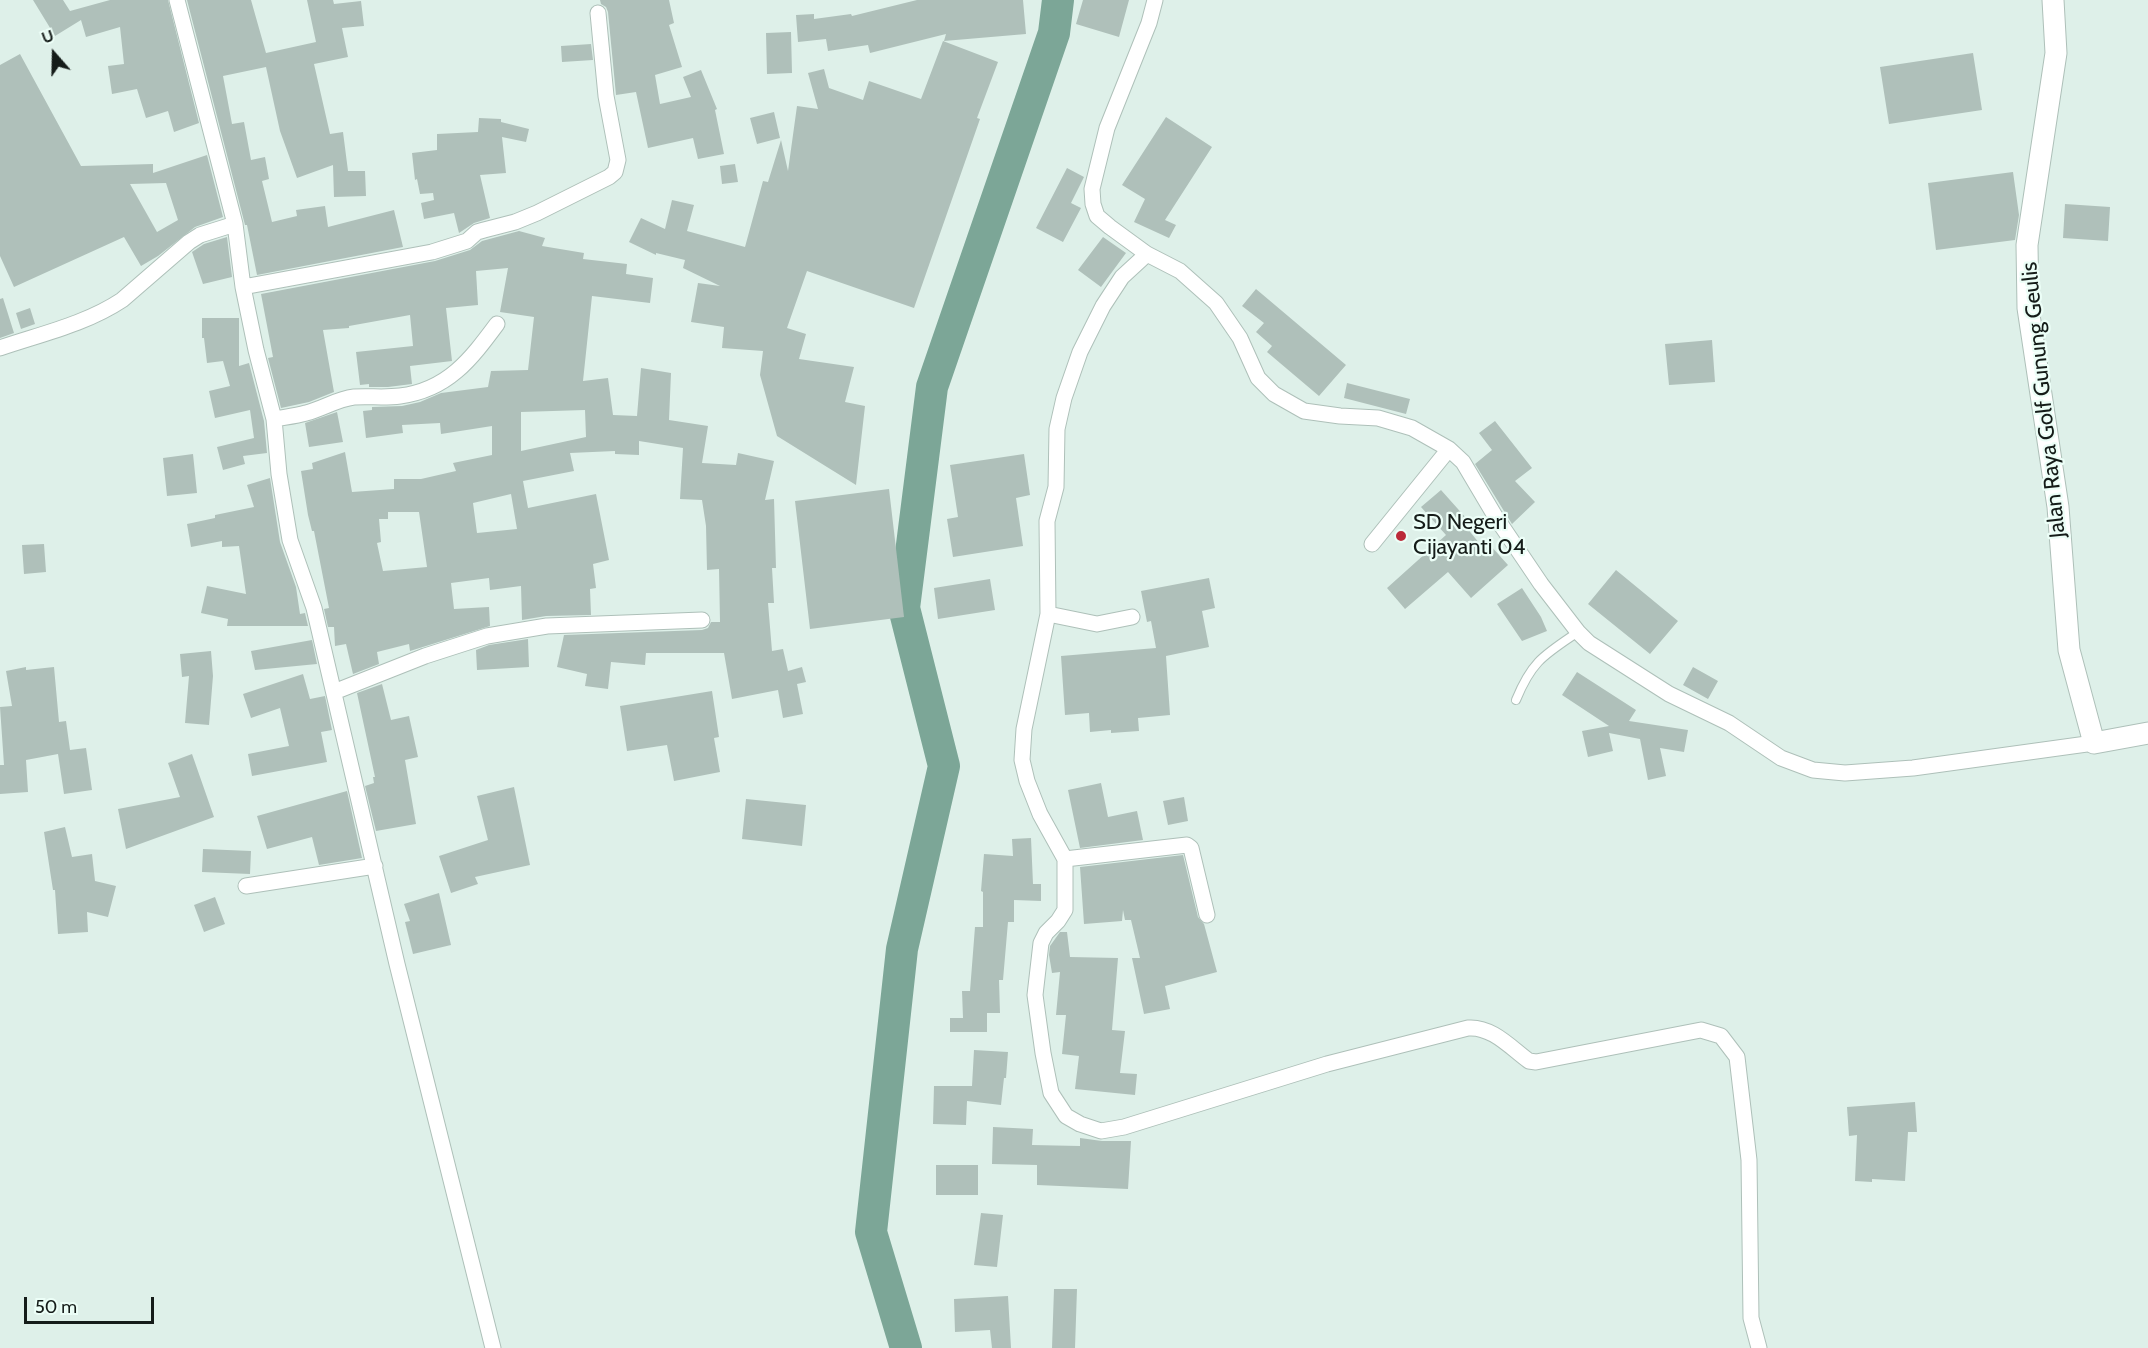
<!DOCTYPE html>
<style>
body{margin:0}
#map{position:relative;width:2148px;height:1348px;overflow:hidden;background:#def0e9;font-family:Cabin,sans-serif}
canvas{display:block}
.north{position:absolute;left:24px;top:24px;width:60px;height:60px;-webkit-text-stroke:4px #ecfef7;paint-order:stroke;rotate:340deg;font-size:16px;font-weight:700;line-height:24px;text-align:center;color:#151c19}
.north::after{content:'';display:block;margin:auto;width:21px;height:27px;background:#151c19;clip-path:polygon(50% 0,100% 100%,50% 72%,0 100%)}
.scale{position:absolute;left:24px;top:1297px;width:130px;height:27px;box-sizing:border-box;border:3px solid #151c19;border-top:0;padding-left:8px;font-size:18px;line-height:21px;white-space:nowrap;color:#151c19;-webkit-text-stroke:4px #ecfef7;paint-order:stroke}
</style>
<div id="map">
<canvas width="2148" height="1348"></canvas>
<div class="north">U</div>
<div class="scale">50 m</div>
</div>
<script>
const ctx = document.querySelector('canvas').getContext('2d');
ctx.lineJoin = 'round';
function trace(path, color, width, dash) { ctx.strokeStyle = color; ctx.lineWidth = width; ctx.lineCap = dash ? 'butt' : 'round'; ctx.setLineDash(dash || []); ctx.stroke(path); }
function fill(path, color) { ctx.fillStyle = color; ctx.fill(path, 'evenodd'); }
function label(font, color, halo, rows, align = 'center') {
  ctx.font = font + ' Cabin,sans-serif'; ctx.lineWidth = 4.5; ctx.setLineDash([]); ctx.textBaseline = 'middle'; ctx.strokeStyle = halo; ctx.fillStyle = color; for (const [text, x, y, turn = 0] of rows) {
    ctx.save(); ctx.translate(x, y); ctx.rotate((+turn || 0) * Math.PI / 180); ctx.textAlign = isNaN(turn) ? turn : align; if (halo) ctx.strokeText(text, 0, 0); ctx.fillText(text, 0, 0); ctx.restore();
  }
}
trace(new Path2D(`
 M906,1348l-35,-116 31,-283 42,-183 -40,-158 28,-221 122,-354 4,-33`), '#7ca697', 32);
fill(new Path2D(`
 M33,0h30l7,11 40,-11h58l31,123 -25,9 -6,-21 -22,7 -9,-29 -25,5 -4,-28 16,-2 -4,-37 -34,10 -5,-17 -26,16z
 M187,0h64l15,53 50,-11 -9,-42h26l1,4 27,-3 3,25 -22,2 6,29 -34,7 16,70 13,-2 5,39h17l1,25 -32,1 -1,-32 -36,13 -17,-47 -14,-64 -43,9 9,48 12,-2 7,38 14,-3 4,22 -7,2 10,41 25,-6 -1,-6 29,-4 3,21 66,-17 9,37 -146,28 -10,-50h-2z
 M600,0h69l5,23 -5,2 13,42 -27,8 5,29 31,-7 -8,-20 18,-7 16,39 -2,1 9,44 -26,5 -5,-21 -45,10 -12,-56 -20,3 -8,-83 -2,-5 -5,-3z
 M917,0h106l3,34 -82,7 2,-7 -76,19 -2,-8 -40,6 -2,-12 -28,3 -2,-27 18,-1v5l37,-5 1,2z
 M1083,0h46l-10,37 -43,-13z
 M791,32l1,41 -25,1 -1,-41z
 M943,41l55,21 -21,56 3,1 -66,189 -107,-37 -20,57 19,6 -7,25 55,8 -9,35 20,4 -9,79 -79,-49 -17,-61 3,-24 -41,-3 2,-21 -33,-5 7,-39 22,3 -37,-18 2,-8 -29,-7v2l-27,-13 12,-24 24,11 7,-29 22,5 -7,26 58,16 18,-66 5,1 13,-42 7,31 9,-65 21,3 -10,-36 16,-4 5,19 34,12 6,-19 52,18z
 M591,44l2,16 -31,2 -1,-16z
 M1973,53l9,57 -93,14 -9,-57z
 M20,54l61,112 72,-2v9l54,-18 16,62 -28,10 -37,29 -17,10 -17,-29 -110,50 -14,-31v-191zM166,183l12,37 -21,12 -27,-48z
 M774,112l6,26 -23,6 -7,-26z
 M1166,117l46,30 -47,73 11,5 -7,13 -35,-16 11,-23 -23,-14z
 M479,118l22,1v3l28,7 -3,13 -24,-5 4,36 -26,2 10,43 -16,5 -15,10 -5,-20 -30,6 -3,-16 13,-3 -1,-7 -13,1 -3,-15 -2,1 -3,-27 25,-3v-16l41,-2z
 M735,164l3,18 -16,2 -2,-18z
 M1067,168l17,9 -13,26 10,5 -18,34 -27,-14z
 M2013,172l6,43 -4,25 -79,10 -8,-67z
 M2065,204l45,3 -2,34 -45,-3z
 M519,231l26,7 -3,8 42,7 -1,6 44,5 -1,10 27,4 -3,25 -58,-7 -9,85 25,-3 5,37 24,1 4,-48 30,5 -2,47 39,6 -6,37 34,2 2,-12 36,8 -9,39 9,-1 2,69h-4l2,35h-6l4,48 11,-2 5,22 14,-4 4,15 -9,2 6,30 -20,4 -5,-28 -46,9 -8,-46h-78l-1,12 -34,-3 -3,27 -23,-3 2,-12 -30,-7 7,-32 138,-5 6,-2 3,-6h9l-1,-53 -12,1 -1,-44 -4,-26 -22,-1 3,-51 -44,-7v14l-24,-1v-3l-45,2 4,18 -51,10 5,27 68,-14 13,66 -16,4 3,24 -6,1 1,26 -45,1 -24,4 -1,-34 -31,4 -1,-12 -38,5 3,26 35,-2 1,19 -80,25 -1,-7 -32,8 2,12 -26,10 -7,-30 -11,2 -1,-19h-6l-4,-18 5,-1 -15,-77h-2l-4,-16 -7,-44 12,-2 -1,-6 33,-11 7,40 42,-3v-10h27l35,-8 -3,-8 39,-8v-29l-51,8 -1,-11 -38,2 1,8 -37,5 -3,-27 9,-1v-3l30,-1 18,-4 21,-9 47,-6 3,-16 37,-1 6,-53 -34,-5 8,-44 -32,3 2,34 -32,3 6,53 -42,5 2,18 -24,3h-19v-3l-9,1 -4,-33 57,-6 -3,-31 -61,11v2l-26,2 11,62 -25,10 -28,6 -13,-50 5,-1 -12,-63 174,-33 35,-11 12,-9zM585,410l1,27 -65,14v-39zM511,494l6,35 -40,4 -4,-30zM388,512h31l8,55 -44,4 -6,-28 4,-1 -2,-23h9z
 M227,237l5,40 -29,7 -11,-32 12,-8z
 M1103,237l23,16 -25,34 -23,-17z
 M1256,289l90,76 -27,31 -52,-44 5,-6 -16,-14 8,-9 -22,-17z
 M3,298l11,35 -14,5v-39z
 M30,308l5,16 -14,5 -5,-16z
 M202,318h37v48l10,-3 15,58 3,32 -24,3 2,8 -22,6 -6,-23 37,-9 -4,-28 -35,8 -6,-27 21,-5 -7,-25 -16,2 -3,-25h-2z
 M1712,340l3,42 -46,3 -4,-41z
 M1347,383l63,16 -4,15 -62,-16z
 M337,412l6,30 -34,5 -4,-24z
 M1495,421l37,47 -17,13 20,21 -23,22 -37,-60 17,-14 -13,-17z
 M193,454l4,39 -30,3 -4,-38z
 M1024,454l6,41 -14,3 7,48 -70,11 -6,-38 11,-2 -8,-52z
 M270,478l10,64 16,45 4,27 5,-1 3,13h-81l1,-7 -27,-6 6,-27 39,8 -7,-48 -17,1v-6l-31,6 -4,-23 28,-6v-3l39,-8 -7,-22z
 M889,489l15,128 -94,12 -15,-128z
 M1441,490l25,28 -4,4 22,27 6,-4 18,20 -37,33 -23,-26 -43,37 -18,-21 59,-53 -25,-28z
 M44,544l2,28 -22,2 -2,-29z
 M1616,570l62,51 -28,33 -62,-50z
 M1209,578l6,30 -13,3 7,36 -43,9 4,59 -32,3 1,13 -28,2v-3l-21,2 -1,-19 -24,2 -4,-59 95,-8 -5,-27 -4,1 -6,-31z
 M990,579l5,31 -57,9 -4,-31z
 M1522,588l19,29 6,14 -25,10 -25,-37z
 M528,639l1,28 -52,3 -1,-20 13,-5z
 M312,640l5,24 -62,6 -4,-19z
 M211,651l2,25 -4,49 -24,-2 4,-47 -7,1 -2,-23z
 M26,667v3l28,-3 5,55 7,-1 4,29 16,-2 6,42 -28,4 -6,-40 -32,6 2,32 -28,2v-29h4l-4,-58 12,-1 -6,-35z
 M1693,667l25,14 -10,18 -25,-14z
 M1577,672l59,38 -7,11 59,9 -4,22 -24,-4 6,28 -18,4 -8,-41 -31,-6 4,18 -25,6 -6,-26 27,-5 -47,-31z
 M303,674l7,25 15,-3 7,34 -11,2 6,30 -75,14 -4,-22 41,-8 -9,-38 -29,10 -8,-24z
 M382,684l9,36 18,-4 9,41 -13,3 11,64 -40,7 -11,-45 9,-3 -1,-6h2l-18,-84z
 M712,691l7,46 -5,1 6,34 -46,9 -7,-36 -40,6 -7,-45z
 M192,754l22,63 -88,32 -8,-40 62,-12 -12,-34z
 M1101,783l7,34 29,-6 6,29 -63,8 -12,-58z
 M514,787l16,78 -55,12 3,7 -27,9 -12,-37 49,-16 -11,-44z
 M347,791l15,67 -43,7 -7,-28 -45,12 -10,-33z
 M1184,797l4,24 -20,4 -5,-24z
 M746,799l60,6 -4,41 -60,-7z
 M65,827l7,30 20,-3 3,27 21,5 -8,31 -21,-5 1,20 -30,2 -3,-44h-2l-9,-58z
 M1031,838l2,46h8v17l-27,-1v22h-6l-5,58h-4l1,33h-13v19h-37v-14h13l-1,-27h8l5,-64h8v-35l-2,-1 3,-37 29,2 -1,-17z
 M203,849l48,2 -1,23 -48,-2z
 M1183,855l15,62 6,7 13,48 -52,14 5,23 -26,5 -12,-56h8l-9,-38h-6l-2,-10 -1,11 -38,3 -4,-57z
 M439,893l12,52 -38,9 -8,-32 5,-1 -6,-17z
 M215,897l10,27 -21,8 -10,-27z
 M1060,932h7l3,25 48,1 -6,72 13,1 -5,42 17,1 -2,21 -60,-6 4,-33 -17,-2 4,-39h-10l4,-43 -8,1 -3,-18 1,-9z
 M974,1050l34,2 -2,26h-2l-3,27 -34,-4 -1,24 -33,-1 1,-38h38z
 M1915,1102l2,30h-9l-3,49 -33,-2v3l-17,-1 2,-46 -8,1 -2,-29z
 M993,1127l40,2 -1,16 48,1v-8l22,3h29l-3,48 -91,-4v-20l-45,-1z
 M936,1165h42v30h-42z
 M981,1213l22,2 -6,52 -23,-2z
 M1054,1289h23l-2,59h-23z
 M1008,1296l3,52h-19l-2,-18 -35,2 -1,-33z`), '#afc0ba');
const service = new Path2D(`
 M1516,700c16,-39 28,-45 62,-68`);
const minor = new Path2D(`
 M177,0l58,224 8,63 13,63 18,69 5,55 11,66 24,68 83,356 96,384
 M1155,0l-6,23 -42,105 -15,61 1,15 4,12 13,11 37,27 33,17 36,32 24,35 18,40 16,16 30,17 36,5 38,2 34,10 37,21 14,13 32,54 46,68 37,48 11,11 80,51 60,29 52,35 32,12 32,3 68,-5 181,-25
 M1147,254l-25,23 -19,29 -23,46 -16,46 -7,31 -1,58 -9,34 1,93 -24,115 -2,31 5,21 13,33 25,45v51l-7,11 -12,12 -5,10 -6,52 8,58 8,40 15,23 14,8 21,7 23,-4 203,-63 141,-36c24,-2 43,20 61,33l7,1 165,-32 20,6 16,21 12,103 2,158 8,30
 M243,287l189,-35 35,-11 10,-9 7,-2 31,-8 22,-9 72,-36 6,-5 3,-12 -12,-64 -8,-83
 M0,348c41,-14 86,-24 122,-48l67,-58 11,-7 35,-11
 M274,419c11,-2 22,-3 32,-6 16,-4 31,-14 48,-16 15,-1 31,1 46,-1 48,-6 71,-37 97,-72
 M1372,544l77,-95
 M1048,614l49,10 35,-7
 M334,692l91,-36 62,-20 60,-10 155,-6
 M1065,859l122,-14 4,3 16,67
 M246,886l129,-20`);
const secondary = new Path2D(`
 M2053,0l3,53 -29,192 1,63 30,199 11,143 25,93 54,-10`);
trace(service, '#aec0b9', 10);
trace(minor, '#aec0b9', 17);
trace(secondary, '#aec0b9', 23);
trace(service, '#fff', 8);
trace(minor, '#fff', 15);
trace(secondary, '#fff', 21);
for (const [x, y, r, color] of [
 [1401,536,6,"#bb2a39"]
]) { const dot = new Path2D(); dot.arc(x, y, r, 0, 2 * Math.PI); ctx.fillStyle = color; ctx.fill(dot); trace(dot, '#ecfef7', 2); }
label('22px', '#151c19', '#ecfef7', [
 ["Jalan Raya Golf Gunung Geulis",2044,400,-96]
]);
label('22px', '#151c19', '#ecfef7', [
 ["SD Negeri",1413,523],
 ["Cijayanti 04",1413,548]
], 'left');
</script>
